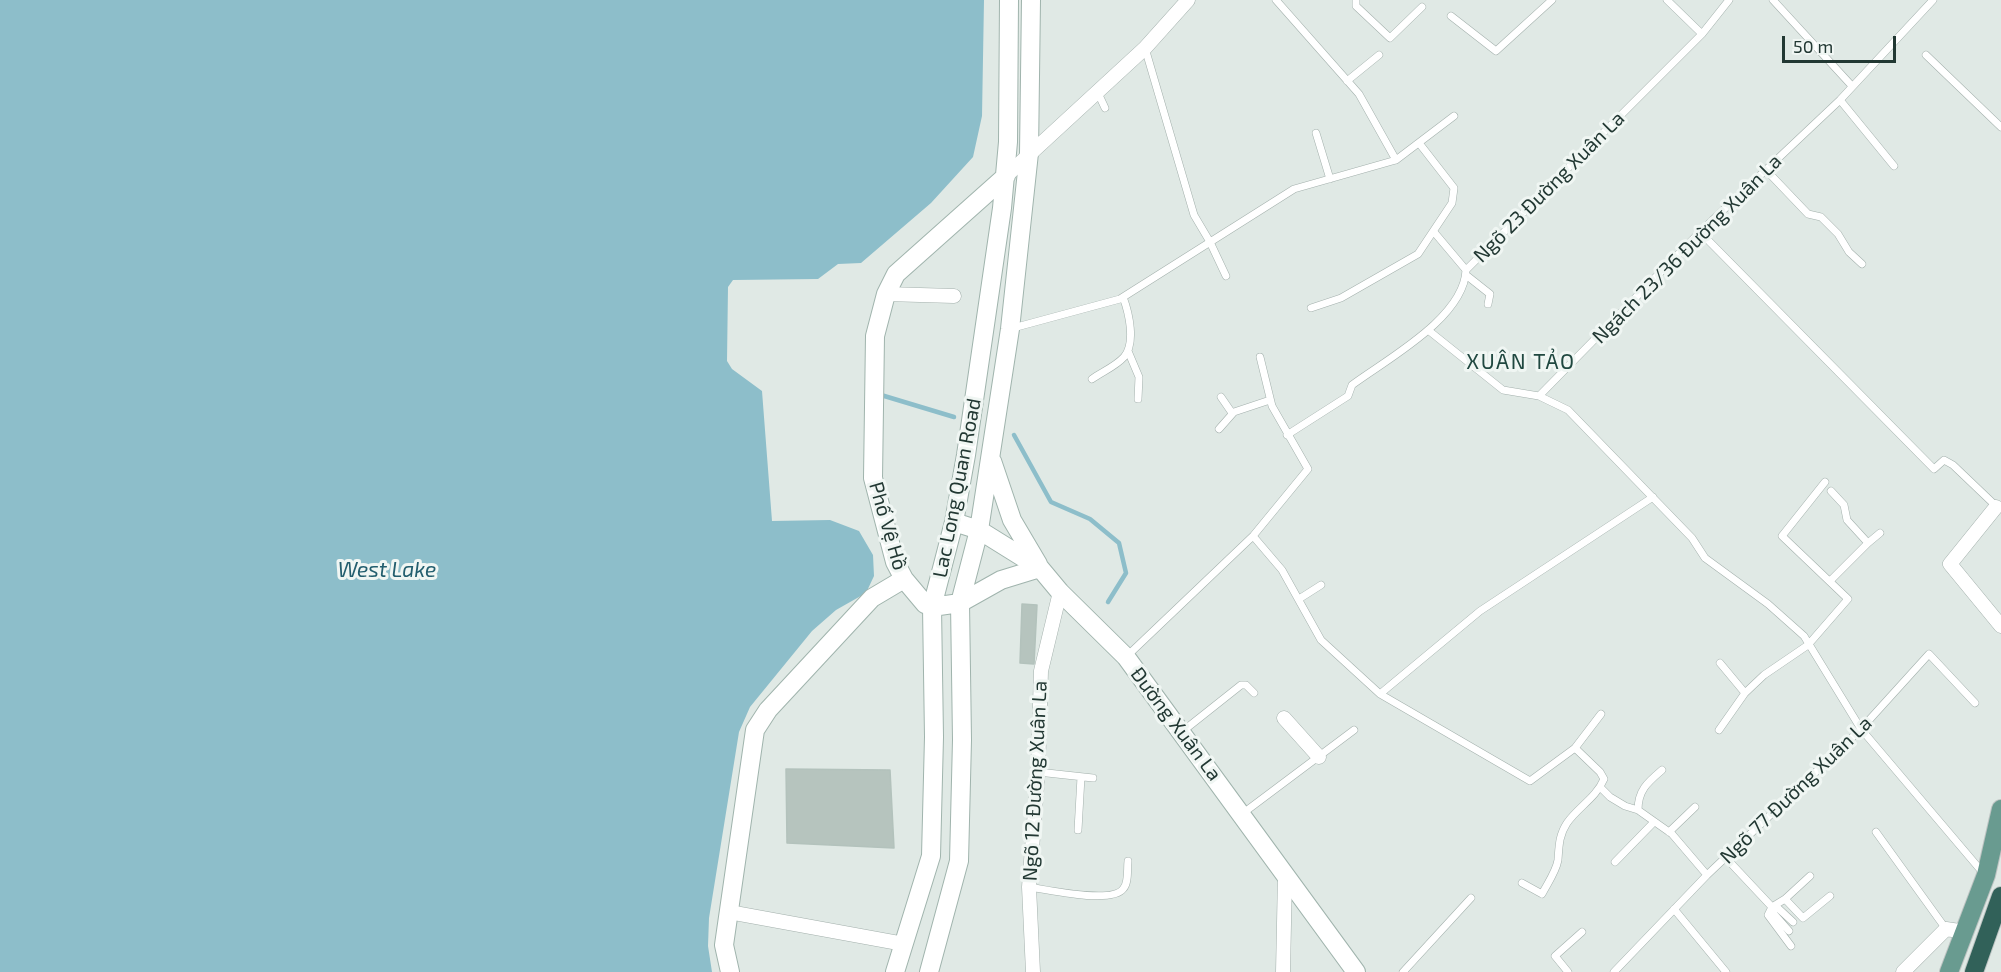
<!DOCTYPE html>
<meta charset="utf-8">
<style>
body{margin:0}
#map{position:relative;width:2001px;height:972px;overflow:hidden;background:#e0e9e5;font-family:"Exo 2",sans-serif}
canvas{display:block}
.scale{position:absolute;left:1782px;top:36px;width:114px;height:27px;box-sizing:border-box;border:3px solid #223833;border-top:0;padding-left:8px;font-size:18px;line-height:21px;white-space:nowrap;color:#223833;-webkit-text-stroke:4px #f0f6f3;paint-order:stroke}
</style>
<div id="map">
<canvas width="2001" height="972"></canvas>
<div class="scale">50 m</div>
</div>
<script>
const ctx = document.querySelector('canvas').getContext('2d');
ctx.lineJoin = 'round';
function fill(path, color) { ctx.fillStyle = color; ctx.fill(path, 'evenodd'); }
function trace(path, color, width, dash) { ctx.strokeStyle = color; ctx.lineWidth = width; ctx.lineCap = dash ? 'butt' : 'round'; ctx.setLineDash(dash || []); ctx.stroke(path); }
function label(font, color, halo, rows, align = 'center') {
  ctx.font = font + ' "Exo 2",sans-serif'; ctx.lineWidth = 6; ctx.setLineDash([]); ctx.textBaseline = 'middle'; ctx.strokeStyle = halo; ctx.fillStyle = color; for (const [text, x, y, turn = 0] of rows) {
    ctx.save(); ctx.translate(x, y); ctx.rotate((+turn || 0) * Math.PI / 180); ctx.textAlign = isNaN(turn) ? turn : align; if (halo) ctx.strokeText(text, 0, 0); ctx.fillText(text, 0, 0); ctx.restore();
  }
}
fill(new Path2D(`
 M0,0h984l-2,116 -9,41 -42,46 -70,60 -23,1 -20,15 -85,1 -5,7 -1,74 5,8 30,22 10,130 58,-1 29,11 14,24 1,21 -8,17 -30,17 -24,21 -62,76 -11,25 -30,186 -1,28 4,26h-712z`), '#8dbeca');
trace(new Path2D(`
 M881,395l73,22
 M1014,435l37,67 39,17 29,24 7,30 -18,29`), '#8dbeca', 4.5);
const building = new Path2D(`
 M1022,604l15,1 -3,59 -14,-1z
 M786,769l104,1 4,78 -107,-5z`);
fill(building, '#b6c4be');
trace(building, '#b3c2bc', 1.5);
const lane = new Path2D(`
 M1276,0l83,94 37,66
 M1356,0v6l34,32 32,-31
 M1667,0l35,34
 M1773,0l79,86
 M1451,16l45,35 56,-51
 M1145,48l49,167 16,27 16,34
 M1926,55l75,72
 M1347,81l32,-26
 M1098,93l7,15
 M1840,100l54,66
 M1316,133l14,46
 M1766,170l42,44 13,3 17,17 11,18 13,12
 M1434,232l32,38
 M1700,232l234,237 10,-9 9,5 44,42
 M1466,275l24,19 -2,10
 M1311,308l30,-10 77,-44 34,-51 2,-15 -35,-45
 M1013,328l107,-29 174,-110 102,-29 58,-44
 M1428,330l75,60 36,6 29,14 124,128 13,20 63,46 36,32 57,93 123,145
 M1128,351l11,26 -1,22
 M1092,379c10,-7 24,-13 32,-22 12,-14 5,-44 -1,-60
 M1539,396l161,-164 140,-132 93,-100
 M1221,397l11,16
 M1219,429l15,-17 36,-12
 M1287,435l61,-39 4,-11c35,-26 112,-67 114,-115l236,-236 27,-34
 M1253,536l29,34 39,70 59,54 150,87 45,-33 25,24 4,7c-8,19 -26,28 -37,44 -8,12 -8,23 -9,37 -2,12 -11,24 -16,34l-20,-11
 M1868,543l12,-10
 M1830,581l38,-38 -21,-23 -3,-15 -13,-14
 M1299,599l22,-14
 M1126,657l127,-121 55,-67 -36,-63 -12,-49
 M1745,693l19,-18 44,-30 40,-46 -66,-63 43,-54
 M1380,694l100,-83 173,-114
 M1719,730l26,-37 -25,-30
 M1183,731l58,-46h5l8,8
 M1575,748l26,-34
 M1038,772l55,6
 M1600,787l10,10 15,9 13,4 34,24 35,41
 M1638,810c0,-20 10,-28 24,-40
 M1242,814l112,-84
 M1078,830l3,-53
 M1669,832l26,-25
 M1876,832l70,97
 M1726,858l46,49 13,-8 18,19 27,-22
 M1615,862l39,-40
 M1029,887c19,3 83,17 94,2 6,-6 4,-20 5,-28
 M1785,899l25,-23
 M1772,907l-4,8 23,31
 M1772,907l2,7 15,17
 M1772,907l7,2 14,13
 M1674,909l52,63
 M1403,972l68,-74
 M1568,972l-13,-16 27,-24
 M1614,972l93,-97 154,-146 68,-75 46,49`);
const street = new Path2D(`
 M1006,176l139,-128 43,-48
 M886,294l68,2
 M1996,507l-46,57 51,62
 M1284,718l35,39
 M729,912l175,32
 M1033,972l-4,-85 9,-115 3,-101 19,-79
 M1283,972l2,-97
 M1903,972l43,-43 20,3`);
const secondary = new Path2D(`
 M1006,176l-110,98 -10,20 -11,42 -2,142 22,84 9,17 21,25 7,3 28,-4 41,-23 39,-12
 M992,461l20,59 26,44
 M954,522l25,8 61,38 20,24 66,65 230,315
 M730,972l-6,-27 31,-215 13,-20 104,-112 32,-19
 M895,972l36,-116 3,-119 -2,-130 22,-85 12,-67 36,-247 6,-66 1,-142
 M929,972l30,-111 3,-121 -2,-137 19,-73 31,-201 19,-176 2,-153`);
const primary = new Path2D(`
 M1949,972l37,-97 15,-66`);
const highway = new Path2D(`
 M1974,972l27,-76`);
trace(lane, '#a3b0ac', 8);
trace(street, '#a3b0ac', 15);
trace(secondary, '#a0b4ad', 20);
trace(primary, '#bdc3c2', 20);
trace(highway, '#bdc3c2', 20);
trace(lane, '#fff', 7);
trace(street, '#fff', 14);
trace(secondary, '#fff', 18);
trace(primary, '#699b90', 18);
trace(highway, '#316159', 18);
label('20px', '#223833', '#f0f6f3', [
 ["Ngõ 23 Đường Xuân La",1549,187,-45],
 ["Ngách 23/36 Đường Xuân La",1687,249,-45],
 ["Lac Long Quan Road",957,488,-79],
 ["Phố Vệ Hồ",888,526,74],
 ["Đường Xuân La",1176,724,53],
 ["Ngõ 12 Đường Xuân La",1035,781,-87],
 ["Ngõ 77 Đường Xuân La",1796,790,-44]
]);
ctx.letterSpacing = '1.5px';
label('21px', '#204840', '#f0f6f3', [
 ["XUÂN TẢO",1521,362]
]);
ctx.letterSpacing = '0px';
label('italic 21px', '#235e6e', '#f0f6f3', [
 ["West Lake",387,570]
]);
</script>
